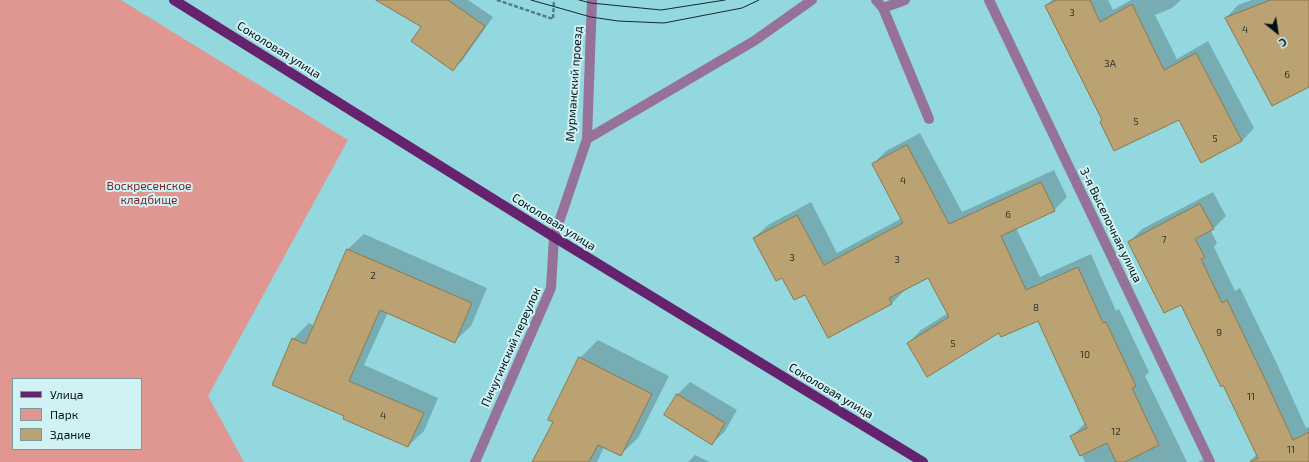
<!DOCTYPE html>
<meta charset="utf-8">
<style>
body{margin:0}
#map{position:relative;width:1309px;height:462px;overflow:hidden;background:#94d8df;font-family:"Exo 2",sans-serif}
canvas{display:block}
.legend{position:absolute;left:12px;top:378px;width:130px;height:72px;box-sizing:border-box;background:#d1f2f5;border:1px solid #7d989a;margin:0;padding:5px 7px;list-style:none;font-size:12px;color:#001012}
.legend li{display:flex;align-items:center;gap:8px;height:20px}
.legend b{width:20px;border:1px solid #7d989a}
.north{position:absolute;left:1257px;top:12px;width:40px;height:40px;-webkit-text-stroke:3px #d1f2f5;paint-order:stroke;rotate:150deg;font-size:11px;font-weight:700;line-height:16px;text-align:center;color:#001012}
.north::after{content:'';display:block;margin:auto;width:14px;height:18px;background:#001012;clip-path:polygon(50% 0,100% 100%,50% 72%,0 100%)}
</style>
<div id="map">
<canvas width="1309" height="462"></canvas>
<ul class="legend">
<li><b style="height:5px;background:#65236d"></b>Улица</li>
<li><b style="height:11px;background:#e09691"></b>Парк</li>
<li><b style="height:11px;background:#baa273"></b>Здание</li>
</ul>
<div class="north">С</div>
</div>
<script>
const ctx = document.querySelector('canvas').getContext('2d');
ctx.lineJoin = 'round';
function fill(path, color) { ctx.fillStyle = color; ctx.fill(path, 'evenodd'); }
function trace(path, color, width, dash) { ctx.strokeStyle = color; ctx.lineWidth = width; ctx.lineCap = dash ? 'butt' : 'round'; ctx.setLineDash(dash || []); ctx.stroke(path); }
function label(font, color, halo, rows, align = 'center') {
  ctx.font = font + ' "Exo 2",sans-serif'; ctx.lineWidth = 4; ctx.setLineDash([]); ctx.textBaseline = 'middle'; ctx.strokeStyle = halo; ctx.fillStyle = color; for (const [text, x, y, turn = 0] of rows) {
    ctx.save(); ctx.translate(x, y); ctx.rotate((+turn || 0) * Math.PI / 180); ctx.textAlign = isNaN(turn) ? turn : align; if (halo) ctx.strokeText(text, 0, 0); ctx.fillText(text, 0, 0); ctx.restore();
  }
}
fill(new Path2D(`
 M0,0h121l227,140 -140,256 36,66h-244zM13,379h128v70h-128z`), '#e09691');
fill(new Path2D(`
 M378,0h90l25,17 -31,44 -9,8 -30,-42z
 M1052,0h56l5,10 18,-10h50l-9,8 -17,7 22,44 31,-18 46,87 -12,13 -40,21 -23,-43 -76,1 -57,-114z
 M1252,0h57v85l-83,-67 12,-13z
 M920,133l42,79 92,-42 13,27 -13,13 -38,18 24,49 51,-23 25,57 3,-2 30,63 -4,4 42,86h-102l-13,-26 13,-13 -47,-103 -38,12 -92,11 13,-13 27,-17 -19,-37 -24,14 -13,13 -64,34 -23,-44 -22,-17 -29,-38 14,-13 43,-23 26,51 65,-35 -29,-54 13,-13z
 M1213,192l13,24 -15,15 6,12 -3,4 21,44 5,-3 37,76 29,64 3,-1v35h-60l8,-8 -33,-70 -43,-81 -52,-61 13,-13z
 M364,234l123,54 -16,38 -16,15 -67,-29 -24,53 74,33 -14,33 -16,15 -63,-30 -52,-77 16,-16 5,3 34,-77z
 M598,340l71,36 -31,62 -18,17 -16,-8 -7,15h-64l21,-40 26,-64z
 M690,382l47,28 -12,21 -13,13 -35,-49z
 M695,455l15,7h-22z
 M1206,458l2,4h-10z`), '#0003');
const building = new Path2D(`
 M376,0h72l37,26 -32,45 -42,-30 10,-14z
 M1057,0h33l10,22 32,-18 32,66 32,-17 46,88 -41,22 -22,-43 -65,31 -14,-29 2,-2 -57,-114z
 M1271,0h38v87l-37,19 -47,-88z
 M907,145l42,79 92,-42 14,29 -54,25 25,54 52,-23 25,56 3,-1 30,64 -4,2 27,57 -34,17h-9l-9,-19 -27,13 -10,-20 17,-8 -49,-107 -37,16 -2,-4 -72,44 -20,-34 42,-26 -21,-39 -39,20 3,6 -64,34 -23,-43 -11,5 -12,-22 -6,3 -23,-43 44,-23 27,50 79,-42 -31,-59z
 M1200,204l14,25 -19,10 10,18 -4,2 21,44 5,-3 37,77 29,63 16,-8v30h-59l8,-4 -35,-73 -2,2 -40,-82 -17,8 -36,-71z
 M347,249l125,54 -17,40 -75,-33 -31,71 75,32 -16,34 -65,-28 1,-3 -72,-31 20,-47 13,6z
 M579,357l73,37 -31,62 -23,-11 -9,17h-57l21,-40 -5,-2z
 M677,394l48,29 -13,22 -48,-30z`);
fill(building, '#baa273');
trace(building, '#8e774a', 1);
trace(new Path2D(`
 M497,0l56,19 1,-19`), '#517d82', 2.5, [4, 2]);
trace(new Path2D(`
 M876,0l7,8 22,-8
 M989,0l221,462
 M883,8l46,111
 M587,139l167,-98 58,-41
 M475,462l76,-174 3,-51 33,-98 5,-139`), '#967299', 10);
trace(new Path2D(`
 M174,0l380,237 369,225`), '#65236d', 10);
trace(new Path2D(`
 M531,0l60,17 27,4 46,2 78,-15 17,-8
 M579,0l12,3 70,7 64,-10`), '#13292c', 1);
label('10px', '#2e342a', null, [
 ["3",1072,13],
 ["4",1245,30],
 ["3А",1110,64],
 ["6",1287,75],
 ["5",1136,122],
 ["5",1215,139],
 ["4",903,181],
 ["6",1008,215],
 ["7",1164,240],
 ["3",792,258],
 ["3",897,260],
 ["2",373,276],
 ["8",1036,308],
 ["9",1219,333],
 ["5",953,344],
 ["10",1085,355],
 ["11",1251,397],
 ["4",383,416],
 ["12",1116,432],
 ["11",1291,450]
]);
label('12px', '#001012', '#d1f2f5', [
 ["Соколовая улица",279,50,32],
 ["Мурманский проезд",574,84,-86],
 ["Соколовая улица",554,222,32],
 ["3-я Выселочная улица",1111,225,64],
 ["Пичугинский переулок",511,347,-66],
 ["Соколовая улица",831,391,31]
]);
label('12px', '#832326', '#d1f2f5', [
 ["Воскресенское",149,186],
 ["кладбище",149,200]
]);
</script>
